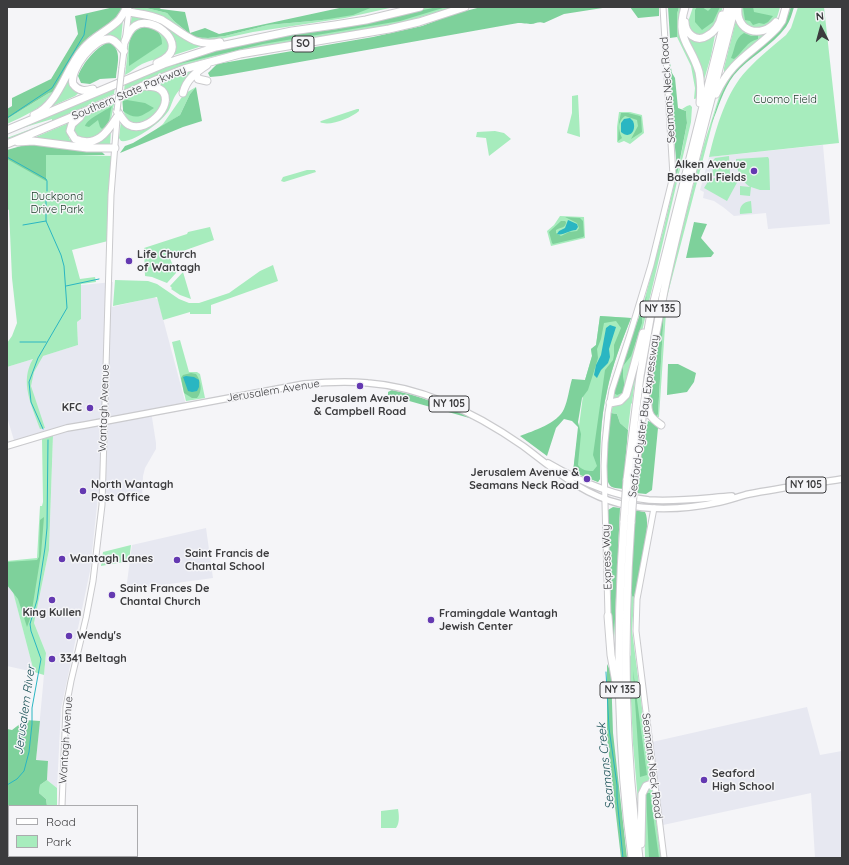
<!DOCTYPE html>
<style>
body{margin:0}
#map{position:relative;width:849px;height:865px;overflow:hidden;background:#f5f5f8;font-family:Quicksand,sans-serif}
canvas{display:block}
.frame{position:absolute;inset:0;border:8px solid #3c3c3e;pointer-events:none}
.legend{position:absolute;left:8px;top:805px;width:130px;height:52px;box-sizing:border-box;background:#f5f5f8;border:1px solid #ababae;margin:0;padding:5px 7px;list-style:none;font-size:12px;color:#3c3c3e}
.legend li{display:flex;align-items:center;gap:8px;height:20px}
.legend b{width:20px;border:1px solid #ababae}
.north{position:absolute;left:801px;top:8px;width:40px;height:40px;-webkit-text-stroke:3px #f5f5f8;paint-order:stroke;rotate:354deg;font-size:11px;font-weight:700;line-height:16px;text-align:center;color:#3c3c3e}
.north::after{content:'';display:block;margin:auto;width:14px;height:18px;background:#3c3c3e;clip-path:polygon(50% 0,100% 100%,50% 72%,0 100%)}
</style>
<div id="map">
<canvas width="849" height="865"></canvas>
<div class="frame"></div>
<ul class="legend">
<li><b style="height:5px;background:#fff"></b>Road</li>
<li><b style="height:11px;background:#a7ecbd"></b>Park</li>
</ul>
<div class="north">N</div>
</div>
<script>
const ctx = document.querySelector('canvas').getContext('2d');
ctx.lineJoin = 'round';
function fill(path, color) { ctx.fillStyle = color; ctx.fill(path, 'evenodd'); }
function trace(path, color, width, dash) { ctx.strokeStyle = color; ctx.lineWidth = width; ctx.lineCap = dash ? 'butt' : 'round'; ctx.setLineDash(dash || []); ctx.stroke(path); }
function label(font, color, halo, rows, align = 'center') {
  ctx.font = font + ' Quicksand,sans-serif'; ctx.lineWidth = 3; ctx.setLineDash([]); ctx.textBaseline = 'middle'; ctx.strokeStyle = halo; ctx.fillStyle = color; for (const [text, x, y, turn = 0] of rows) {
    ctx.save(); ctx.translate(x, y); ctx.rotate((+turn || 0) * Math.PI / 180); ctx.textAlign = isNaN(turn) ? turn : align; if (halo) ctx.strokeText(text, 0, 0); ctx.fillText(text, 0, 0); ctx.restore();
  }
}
fill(new Path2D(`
 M823,145l7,79 -62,5 -2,-16 -32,3 -11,-9 -9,-6 -11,-3 1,-6 -4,-2 9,-33z
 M113,282l-1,25 42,-10 4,3 28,105 -35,6 5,32v6l-11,19 -2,8 -1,21 -44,-1 -8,75 -29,138 -4,79 -10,-8 1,-18 -12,-1 10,-108 -12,-30 15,-73 4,-114 -37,11 -9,-30v-50l71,-22 -1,-23 4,-3v-34z
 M206,528l7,50 -87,12 6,-45z
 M11,583l23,89 -27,-6v-81z
 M807,707l13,48 22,-4v107h-27l-4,-65 -148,32 -11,-83z`), '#e7e8f1');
fill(new Path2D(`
 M134,7h8l25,6 7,8 17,14 17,3 17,-2 43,-11 54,-5 51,-13h21l-49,11 -92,14 -37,8h-21l-30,-19 -30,-10z
 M428,7h25c-25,8 -50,16 -76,21 -55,12 -111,15 -165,29 -31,8 -60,21 -88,34l1,-9 64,-25 65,-17 152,-27z
 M679,7h3l-2,12 18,57v22l-4,1 1,-11 -4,-22 -14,-29v-23z
 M693,7h30l-5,13 -7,11 -13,5 -7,-3 -4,-8z
 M740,7h40c-4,17 -7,17 -22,23 -13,-7 -18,-7 -18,-23z
 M788,7h3c-2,9 -6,18 -11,25 -9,11 -28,21 -38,32 -16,15 -22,34 -29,54l1,-1 -47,180 -8,120 -4,2c-11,-7 -5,-24 -3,-35l-2,26 3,5 4,1 1,-2 6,-105 11,-52 28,-110 16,-50 6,-16 14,-18 40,-34 5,-7z
 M798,7h26l15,136 -130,14c7,-29 17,-65 38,-87 12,-13 26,-24 39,-35l5,-7z
 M132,15l25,5 45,26 -31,10 3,-12 -22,-22 -22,5z
 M737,16l4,8 26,8 1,2 -36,29 -8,11v-6z
 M123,19l-2,22 -2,1 -21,-3 -27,38 9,15 -5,4 -29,13 36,-58z
 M146,24l20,12c8,25 -7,20 -24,28 -6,3 -11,8 -17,11l5,-42 3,-4z
 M716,30l-5,26 -9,31 -17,-51 1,-4 13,7z
 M200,67c-8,9 -16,17 -23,26 -4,5 -5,11 -8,17 -6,11 -35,33 -48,31l-2,-3 2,-18 12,8 1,3c15,-5 29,-16 36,-30h-2l-13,-17z
 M115,86l-1,8 -92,40 -15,5v-1l45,-17v-2l-33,10z
 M196,87l-6,7 -10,21 -27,17 10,-8 21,-30z
 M148,88h4l11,7v13l-19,16h-13c-7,-8 -8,-13 -9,-23l-8,3c-2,9 -3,22 -10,28 -6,6 -22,12 -29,3 -2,-1 -2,-4 -3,-6l6,-10z
 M54,92c-10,16 -30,24 -47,32v-5l42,-26z
 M578,95l2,42 -13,-4 5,-20v-17z
 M690,105l2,2 -1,15 -48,205 -14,54 -7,16 -7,3 -2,-3 7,-27 23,-65 21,-78 12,-51 1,1 10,-54 -1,-12 -4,-2 5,-3z
 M357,109h2v2c-8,7 -30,16 -39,11l1,-1z
 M619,112h11l12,3 2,18 -14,11 -6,-3 -5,2 -2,-1v-15z
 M71,122l-2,17 9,4 33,-13 -1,16h-1l-78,-7z
 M495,131l9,2 7,6 -22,17 -3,-18 -10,-1 1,-5z
 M44,154l68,2 -4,85 -36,9 8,29 15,-2 1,5 -15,2v35l-4,3 1,23 -35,11 -9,16 -3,14 14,42 -5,1c-8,-23 -21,-47 -7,-70l-26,8v-24l5,-7 5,-13 -5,-45 -3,-68 -2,-1v-50l7,-3z
 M729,156l1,18 -17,2 -1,-14 3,-4z
 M768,157l1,2 1,31h-10l-9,-3 -1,9 -10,-1v-9l10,1c-10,-7 -13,-16 -14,-28z
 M307,170h8l1,2 -32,10 -3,-1 2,-4z
 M732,174l8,3 -13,24 -23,-13 5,-8 12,-4z
 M751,201l1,12 -12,1c-1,-8 3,-12 11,-13z
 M560,216l24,1 1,21 -34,8 -4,-15 7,-6z
 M210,227l4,13 -45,16 7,17 -9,10 -15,-6 -7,-1 -1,-28 43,-14 1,-2z
 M273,265l5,16 -67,24v9h-21v-2l-27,8 -6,-23 -44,9 2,-26 33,1 9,3 22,15 10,4h10l30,-10 31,-22z
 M183,272l8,27 -11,-4 -9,-6 1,-1 -2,-2z
 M600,316l31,2c-9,23 -19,48 -24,73 -7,29 -7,59 -7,88l-2,3 -25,-10 12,-92 7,-24 -1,-7 5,-4z
 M180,340l9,32h8l3,2 5,24 -19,3 -14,-59z
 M637,366l-5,37 -1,1 -3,26 -8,-7 -3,-9 -6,-1 2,-8 9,-3z
 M53,435l-4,115 -15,73 12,30 -2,22 -10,-3 -23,-88 -4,1v-24l30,-3 3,-52h2l1,-4 -1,-63z
 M131,545l-2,16 -28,5 2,-14z
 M636,591l-2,11 -2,28 19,148 -7,6 -5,29 -6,-69 -4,-86 2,-3v-62l2,5z
 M47,780l10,8v18h-10l-1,-7 -7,-6 1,-8z
 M652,787l9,71h-16l-1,-67z
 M398,809c1,6 2,14 -2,19h-15v-17z`), '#a7ecbd');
fill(new Path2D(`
 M114,7h5l3,2c-10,17 -30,22 -42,37 -10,12 -18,32 -26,46l-5,1 -42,26v-10l5,-3v-8l39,-19 27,-45 -3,-18z
 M142,7h16l3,2 24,3 5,21 15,-5 14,6 125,-27h44h-15l-20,8 -31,5 -54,5 -43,11 -17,2 -12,-1 -5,-2 -17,-14 -7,-8z
 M437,7h9l-46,14 -137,23 -97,23 63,-20 55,-11 54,-7z
 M481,7h128l-45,7 -20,9c-6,-2 -8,1 -13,1 -2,0 -10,-1 -13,-1l-297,53 -11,1 -2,-4 9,-9 156,-27 49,-11 32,-12z
 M630,7h29v9l-21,2z
 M668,7h11l-2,7v23l-7,1z
 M697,7h5l6,4 4,-4h8l-7,15 -11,8 -7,-8v-12z
 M743,7h10l1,5 19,4 -5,6 -4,2 -5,-1 -6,2 -3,-4 -5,-1z
 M791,7h3c-2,7 -4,14 -8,20 -14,19 -37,30 -52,48 -11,14 -16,34 -23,50 7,-22 13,-44 30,-61 22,-22 40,-24 50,-57z
 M149,26c8,4 13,8 13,18l-33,22c1,-20 -5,-35 20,-40z
 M744,33l7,3 7,-1v4c-11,2 -15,13 -24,20l-3,-1c5,-11 3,-19 13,-25z
 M109,42c14,8 8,22 7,36l-16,1 -10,5 -9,-1 -3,-7c5,-13 18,-29 31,-34z
 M670,63l2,10 3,5 3,30 8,3 1,12 -11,57v-22l-5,-52z
 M196,87l6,34 -19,6 -63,26 5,-7 8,-3 47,-28 10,-21z
 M127,100l18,3 9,5c-12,8 -18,13 -31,3v-10z
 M112,106c-4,11 1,14 -10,23l-2,-2 -2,-7 -9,7 -4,-1c3,-8 20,-15 27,-20z
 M621,113h7l12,3 1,1 1,15 -11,7 7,-13 -1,-6 -12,-4c-8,6 -7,13 -3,22l-4,3 1,-19z
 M38,144l18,4 46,4 3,3h-59v26l-39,-22v-9l14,-4z
 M565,217l15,1 3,3 1,15 -1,1 -30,7 -1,-1 -3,-11 12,-11h4l1,1c0,6 -5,5 -10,8v3l5,3 8,-4 8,-1 2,-3 -2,-5z
 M694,222l13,2 -6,14 13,15 -3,4 -25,1z
 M647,295l-5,20v8l-11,33 -8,10v11l2,11 -3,5 -5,2 -3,-2 6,-23z
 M664,309l-6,105 -1,2 -4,-1c-8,-14 8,-86 11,-106z
 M600,316l31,2c-9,23 -19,48 -24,73 -7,29 -7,59 -7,88l-2,3 -25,-10 5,-45 -6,-6 -8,-2 -8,9 -9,28 -27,-20c13,-5 38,-13 44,-27 4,-9 5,-20 8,-30l13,1 7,-24 -1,-7 5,-4zM616,321l5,7 -7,17v10l-1,5 -8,10 -12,85 4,11 -4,5c-6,0 -12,-1 -15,-6l3,-31 -3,-12 4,-24 6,-8 8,-25 2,-7 -1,-9 4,-10 3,-16z
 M668,364h10l18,9 -2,9 -7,10 -20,3z
 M191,373l5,1c5,7 7,17 1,24h-5l-8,-5 -3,-15 2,-3z
 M392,390c29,6 54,16 81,29l-85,-24v-3z
 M611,413l6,1 3,9 8,7 -5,59c-4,-1 -12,0 -14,-5 -6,-10 0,-58 2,-71z
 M648,421l5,2 5,5 -6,62 -6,4 -10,-1 6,-48z
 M613,507l7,1 -6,133h-3l-1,-24 1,-3v-10l-3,-94z
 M634,510l11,2c7,12 -6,63 -9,79l-3,7 -2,-5z
 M44,517l-3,37 -10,62 -4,11 -9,-28 -11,-14v-23l30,-2 2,-3 1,-37z
 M607,664l4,8 2,61 14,125h-6l-14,-120z
 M633,670l14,105 -7,2z
 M25,720l15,1 -4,39 12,1 -1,19 -7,5 -1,8 7,6 1,7h-38v50h20v2h-22v-129l5,1z
 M646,793h4l9,65h-10z`), '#7ed19b');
fill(new Path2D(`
 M630,118l3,3c4,9 -3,19 -12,11v-9l3,-4z
 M568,220l9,4 1,3 -2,3c-7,0 -13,6 -19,4l2,-3 6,-3z
 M610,325l6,2 -7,22 1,8 -2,6 -7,7 -4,8 -3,-3 2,-10 5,-10 5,-27z
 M186,376l8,1 5,3v7l-2,4 -5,1 -4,-1 -5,-14z`), '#2ab6c2');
trace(new Path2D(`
 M7,118l45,-30 32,-53 3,-20
 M7,157l39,22 1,2v10
 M23,225l23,-4
 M66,286l33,-7
 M20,342h26
 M43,429l-12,-27 -2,-20 9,-24 29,-50 -3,-42 -3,-11 -15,-34v-21
 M606,672l3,56 8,57v13l6,60
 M7,785l10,-6 7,-8 5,-19 3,-28v-16l9,-49 -10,-28 -1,-7 7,-24 8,-52 2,-20 1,-88`), '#2ab6c2', 1);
const secondary = new Path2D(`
 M122,67l7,-57
 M654,508l-17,91 -1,32 28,227
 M608,616l-4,-150 1,-23 3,-30 4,-23 19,-59 20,-66 22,-89 -10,-169
 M62,806l4,-99 5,-26 15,-63 7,-37 9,-76 9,-310 6,-76
 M61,856v2`);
const primary = new Path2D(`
 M7,446l60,-18 18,-3 219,-41c22,-2 43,-3 64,-1 57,4 109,31 155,63 31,23 59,49 98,58 32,7 67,5 99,-2 10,-2 20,-6 29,-8 31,-6 62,-10 93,-15
 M548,463c31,18 64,33 101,37 27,2 56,-2 83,-4`);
const highway = new Path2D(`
 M685,7c-10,33 6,37 14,65 2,10 2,20 1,31
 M738,7c-3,25 23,32 38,15
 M129,12c11,2 23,3 33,8 20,12 32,28 58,22
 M685,22c0,11 11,21 22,14 8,-4 13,-13 15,-21
 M125,41c2,-5 5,-12 10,-15 16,-11 49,14 33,30 -3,3 -7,5 -11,7
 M197,72l-1,2 2,5 9,2
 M93,89c-8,2 -14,3 -20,-5 -4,-14 21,-47 37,-45 6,1 10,8 14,12
 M183,93c3,-13 13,-21 24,-28
 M716,94c16,-35 37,-41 61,-66l5,-7 4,-14
 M117,111c4,5 7,12 12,14 19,10 51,-26 29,-37 -5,-2 -11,-2 -16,-2
 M34,115c26,-12 31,-46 49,-66 10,-13 25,-18 36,-29 3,-4 6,-9 8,-13
 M80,117l-8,7 -2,7 5,8c21,9 32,-6 42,-22
 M7,130l157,-66 52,-17 76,-16 43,-6 31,-5 54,-13
 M18,142l15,-1 54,7h28
 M7,144l98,-41 51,-23 28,-11 56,-15 149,-25 30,-7 46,-15
 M648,401c-1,13 3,17 13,24
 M610,403l10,-2 6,-6 17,-62
 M627,480l13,-104 11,-63 77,-306
 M634,482c7,-64 17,-128 30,-191 20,-95 47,-189 71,-284
 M624,521c-8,112 -7,226 8,337
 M631,522c-8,112 -7,225 8,336
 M608,616l3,39 5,28
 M641,844l1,-50 4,-8 8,-3`);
trace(secondary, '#cacacd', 7);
trace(primary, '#cacacd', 8);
trace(highway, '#cacacd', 9);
trace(secondary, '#fff', 5);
trace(primary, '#fff', 5.5);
trace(highway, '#fff', 7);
const secondaryBridge = new Path2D(`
 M117,111l5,-44`);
const highwayBridge = new Path2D(`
 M624,521l3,-41
 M631,522l3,-40`);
trace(secondaryBridge, '#cacacd', 7, []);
trace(highwayBridge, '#cacacd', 9, []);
trace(secondaryBridge, '#fff', 5);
trace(highwayBridge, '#fff', 7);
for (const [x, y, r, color] of [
 [754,171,4,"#6439b1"],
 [129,261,4,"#6439b1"],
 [360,386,4,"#6439b1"],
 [90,408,4,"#6439b1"],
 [587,479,4,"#6439b1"],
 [83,491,4,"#6439b1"],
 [62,559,4,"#6439b1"],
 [177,560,4,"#6439b1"],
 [112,595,4,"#6439b1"],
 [52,600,4,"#6439b1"],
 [431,620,4,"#6439b1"],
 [69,636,4,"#6439b1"],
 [52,659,4,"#6439b1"],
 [704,780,4,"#6439b1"]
]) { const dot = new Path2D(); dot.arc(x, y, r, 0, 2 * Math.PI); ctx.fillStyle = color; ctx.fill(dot); trace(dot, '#f5f5f8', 1.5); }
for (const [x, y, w] of [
 [303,44,22],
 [660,309,40],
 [449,404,40],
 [806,485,40],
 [620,690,40]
]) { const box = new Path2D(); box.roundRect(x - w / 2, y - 8, w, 16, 3); ctx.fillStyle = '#f5f5f8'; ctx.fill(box); trace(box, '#3c3c3e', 1); }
label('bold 10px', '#3c3c3e', null, [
 ["SO",303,44],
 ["NY 135",660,309],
 ["NY 105",449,404],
 ["NY 105",806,485],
 ["NY 135",620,690]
]);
label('11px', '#3c3c3e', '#f5f5f8', [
 ["Seamans Neck Road",668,90,-94],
 ["Southern State Parkway",129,93,-23],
 ["Jerusalem Avenue",273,391,-9],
 ["Wantagh Avenue",104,408,-88],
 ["Seaford-Oyster Bay Expressway",644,416,-82],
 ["Express Way",607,557,-92],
 ["Wantagh Avenue",66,740,-86],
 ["Seamans Neck Road",652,766,83]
]);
label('11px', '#183b25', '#f5f5f8', [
 ["Cuomo Field",785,100],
 ["Duckpond",57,197],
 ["Drive Park",57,210]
]);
label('bold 11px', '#3c3c3e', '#f5f5f8', [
 ["Alken Avenue",746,165,"right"],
 ["Baseball Fields",746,178,"right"],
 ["Life Church",137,255],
 ["of Wantagh",137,268],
 ["Jerusalem Avenue",360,399,"center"],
 ["& Campbell Road",360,412,"center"],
 ["KFC",82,408,"right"],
 ["Jerusalem Avenue &",579,473,"right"],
 ["Seamans Neck Road",579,486,"right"],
 ["North Wantagh",91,485],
 ["Post Office",91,498],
 ["Saint Francis de",185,554],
 ["Chantal School",185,567],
 ["Wantagh Lanes",70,559],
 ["Saint Frances De",120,589],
 ["Chantal Church",120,602],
 ["King Kullen",52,613,"center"],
 ["Framingdale Wantagh",439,614],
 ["Jewish Center",439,627],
 ["Wendy's",77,636],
 ["3341 Beltagh",60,659],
 ["Seaford",712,774],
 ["High School",712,787]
], 'left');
label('italic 12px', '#144d52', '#f5f5f8', [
 ["Jerusalem River",25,710,-82],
 ["Seamans Creek",606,766,-96]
]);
</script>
